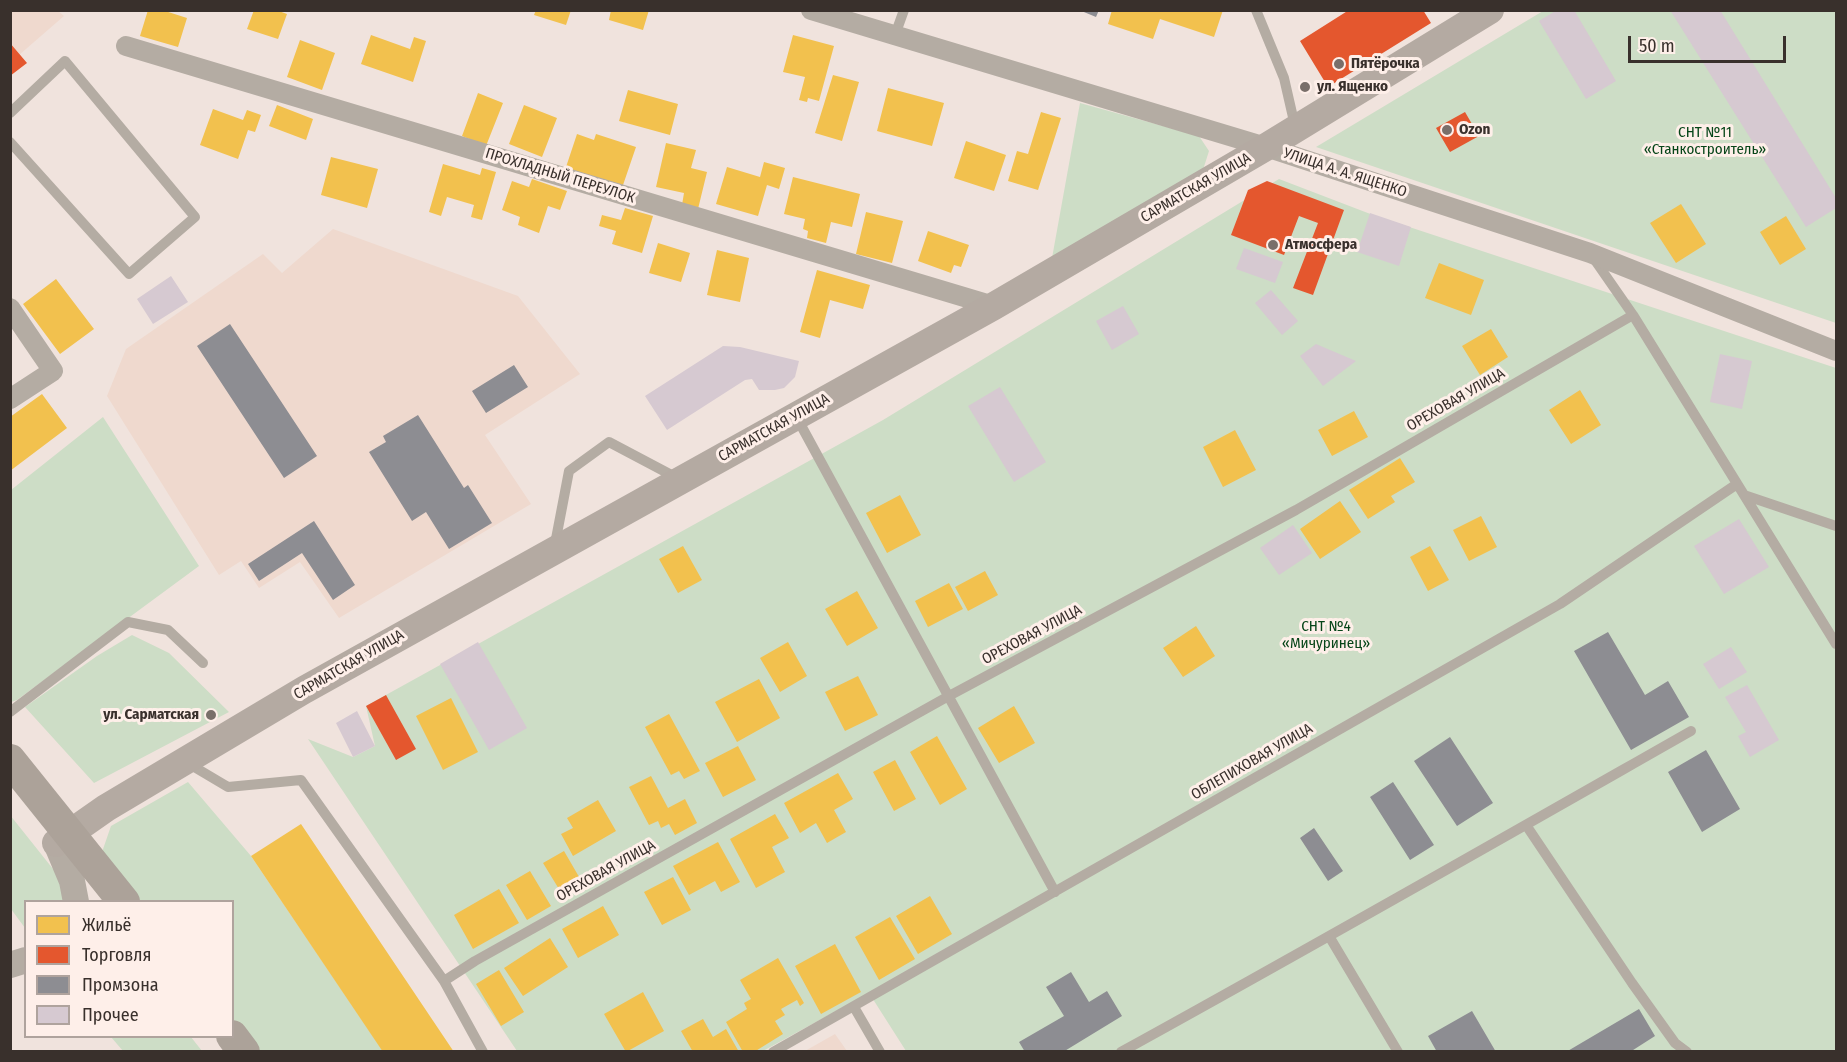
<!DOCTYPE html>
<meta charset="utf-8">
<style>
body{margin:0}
#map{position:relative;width:1847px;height:1062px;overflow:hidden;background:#f0e3dd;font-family:"Fira Sans Condensed",sans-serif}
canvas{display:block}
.frame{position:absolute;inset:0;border:12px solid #39302c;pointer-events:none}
.legend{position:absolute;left:24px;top:900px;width:210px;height:138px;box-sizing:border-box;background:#feefe9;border:2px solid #afa39d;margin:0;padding:8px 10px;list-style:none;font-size:18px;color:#39302c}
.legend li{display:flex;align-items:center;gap:12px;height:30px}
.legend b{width:30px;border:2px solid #afa39d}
.scale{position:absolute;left:1628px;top:36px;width:158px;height:27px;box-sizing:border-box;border:3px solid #39302c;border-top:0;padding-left:8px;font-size:18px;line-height:21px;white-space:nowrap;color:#39302c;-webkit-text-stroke:4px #feefe9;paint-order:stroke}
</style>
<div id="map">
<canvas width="1847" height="1062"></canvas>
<div class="frame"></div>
<ul class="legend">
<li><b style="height:16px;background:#f2c14e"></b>Жильё</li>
<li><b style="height:16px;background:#e4572e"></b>Торговля</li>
<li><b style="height:16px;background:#8d8d92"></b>Промзона</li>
<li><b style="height:16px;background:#d6c9d1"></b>Прочее</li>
</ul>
<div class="scale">50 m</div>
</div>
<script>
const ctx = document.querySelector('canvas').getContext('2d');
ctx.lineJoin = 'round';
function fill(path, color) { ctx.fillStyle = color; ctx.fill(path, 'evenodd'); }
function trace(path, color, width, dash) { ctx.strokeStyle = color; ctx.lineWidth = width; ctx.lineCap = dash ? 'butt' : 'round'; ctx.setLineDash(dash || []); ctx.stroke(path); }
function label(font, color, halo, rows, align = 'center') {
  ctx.font = font + ' "Fira Sans Condensed",sans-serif'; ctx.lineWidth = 6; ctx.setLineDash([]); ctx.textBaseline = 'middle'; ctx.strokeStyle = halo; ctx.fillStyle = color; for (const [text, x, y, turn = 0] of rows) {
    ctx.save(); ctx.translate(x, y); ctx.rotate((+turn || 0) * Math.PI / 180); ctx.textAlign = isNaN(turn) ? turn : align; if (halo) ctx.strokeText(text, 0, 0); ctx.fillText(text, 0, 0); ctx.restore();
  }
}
fill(new Path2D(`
 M11,11h47l6,5 -53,46z
 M333,229l185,67 62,78 -95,61 46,69 -192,114 -39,-56 -41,26 -18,-27 -22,14 -112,-179 19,-47 137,-95 19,19z
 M835,1034l12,17h-42z`), '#efd9ce');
fill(new Path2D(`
 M1543,11h293v312l-520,-176z
 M1080,103l119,33 10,15 -7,22 -150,85z
 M1279,179l94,36 463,153v683h-930l-37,-58 -106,58h-246l-209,-312 45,18 22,-11 -9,-40 517,-286z
 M103,417l96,149 -182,134 -6,2v-212z
 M132,635l37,18 60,59 -135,71 -69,-76 72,-51z
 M188,782l63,74 132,195h-124l-26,-32 -1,-117 -94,-1 -37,-46 10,-29z
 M10,815l55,69 -2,17 -37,1 -1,26 -14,-19z
 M111,1037h80l11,14h-79z`), '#cdddc6');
fill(new Path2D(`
 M148,10h14l25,8 -9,29 -38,-11z
 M254,10h22l11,4 -9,25 -31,-10z
 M536,10h35l-5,15 -32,-10z
 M611,10h38l-6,20 -34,-10z
 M1112,10h111l-9,27 -54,-18 -7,20 -45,-15z
 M371,35l39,14 4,-12 12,4 -13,41 -52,-18z
 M793,35l41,11 -15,55 -11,-3 -1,4 -8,-2 6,-23 -22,-5z
 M300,40l35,13 -13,37 -35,-13z
 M833,75l26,7 -17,59 -27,-8z
 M888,88l56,15 -12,43 -55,-15z
 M628,90l50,14 -8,31 -51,-14z
 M478,93l25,10 -17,43 -24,-10z
 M277,105l36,14 -7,21 -37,-14z
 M524,105l33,13 -15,39 -33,-13z
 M213,109l30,11 4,-10 14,5 -6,17 -7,-2 -10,29 -38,-14z
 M1041,112l20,6 -23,72 -30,-9 9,-30 11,3z
 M577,134l17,6 2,-6 40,13 -14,41 -57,-18z
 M966,141l40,14 -12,36 -40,-13z
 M666,143l30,7 -5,18 16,4 -9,37 -16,-4 2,-12 -28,-6z
 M331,157l47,12 -11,39 -46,-13z
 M764,162l21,6 -6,21 -12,-4 -9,31 -42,-12 11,-37 33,10z
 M443,164l37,11 2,-7 14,4 -14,48 -11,-3 3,-12 -27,-8 -6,19 -12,-4z
 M793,177l67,17 -8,33 -21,-5 -5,21 -19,-5 1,-7 -5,-2 2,-10 -21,-5z
 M532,179l35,12 -7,19 -12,-4 -9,27 -21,-8 2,-8 -18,-7 10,-29 17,6z
 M1681,204l25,40 -30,19 -26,-40z
 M625,208l28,8 -11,37 -30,-9 4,-13 -17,-5 3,-11 19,5z
 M866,212l37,9 -11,42 -36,-9z
 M1786,216l20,33 -26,16 -20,-33z
 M928,231l41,14 -8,22 -7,-2 -3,8 -33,-12z
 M658,243l32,10 -9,29 -32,-9z
 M717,250l32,8 -9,44 -33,-7z
 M1439,263l45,17 -13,35 -46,-17z
 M817,270l53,15 -7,24 -33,-9 -10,38 -20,-6z
 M56,279l38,50 -34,25 -37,-50z
 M1491,329l17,28 -28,18 -18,-29z
 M1580,390l21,35 -30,19 -22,-34z
 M42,394l25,34 -57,43v-54z
 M1354,411l14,26 -36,19 -14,-26z
 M1235,430l21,40 -33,17 -20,-40z
 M1400,458l15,24 -24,14 4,6 -27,17 -19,-29z
 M900,495l21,40 -34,18 -21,-40z
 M1340,501l21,31 -41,27 -20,-30z
 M1481,516l16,31 -28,14 -16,-31z
 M683,546l19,34 -24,13 -19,-34z
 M1430,546l19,34 -21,11 -18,-34z
 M985,571l13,24 -30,16 -13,-24z
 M949,583l14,26 -35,18 -13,-26z
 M857,591l21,37 -31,18 -22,-37z
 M1196,626l19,30 -32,21 -20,-29z
 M788,642l19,34 -27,16 -20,-34z
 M858,676l20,39 -33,16 -20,-39z
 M759,679l21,39 -43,24 -22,-40z
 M451,698l27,54 -35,18 -27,-54z
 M1014,706l21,37 -36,20 -21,-35z
 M669,714l31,57 -16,8 -5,-8 -8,4 -26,-48z
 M937,736l30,53 -27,16 -30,-53z
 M738,746l18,34 -33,17 -18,-34z
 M895,760l21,39 -22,12 -21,-39z
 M838,773l15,26 -19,11 12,22 -19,11 -11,-20 -16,10 -16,-30z
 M651,776l17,32 17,-9 12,24 -22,12 -6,-11 -8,4 -3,-7 -9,4 -20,-38z
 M598,800l18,31 -43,25 -12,-22 12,-6 -6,-10z
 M775,814l14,24 -17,9 13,25 -29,16 -26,-49z
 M301,824l153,228h-71l-132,-196z
 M718,842l22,40 -19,10 -6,-11 -26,14 -16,-29z
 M564,851l18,31 -20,12 -19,-31z
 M530,871l21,35 -24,14 -21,-35z
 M673,877l18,33 -29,15 -18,-33z
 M499,889l20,34 -46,26 -19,-34z
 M930,896l22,38 -34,20 -22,-38z
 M603,906l16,29 -41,23 -16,-29z
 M890,917l25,42 -36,21 -24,-43z
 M550,938l18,29 -45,29 -19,-28z
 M835,944l26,48 -40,22 -26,-48z
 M778,958l26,45 -4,3 -3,-6 -16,9 4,6 -10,6 8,13 -29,18h-11l-17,-30 21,-13 -3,-6 7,-4 -11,-19z
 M499,970l25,42 -23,14 -25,-42z
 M643,992l21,39 -38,21 -22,-38z
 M703,1019l10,18 13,-8 13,23h-46l-12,-21z`), '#f2c14e');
fill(new Path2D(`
 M1349,10h74l8,13 -103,64 -28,-46z
 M10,43l17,20 -17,13z
 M1465,112l14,24 -29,16 -14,-24z
 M1267,181l77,29 -31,85 -20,-7 25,-65 -19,-7 -15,39 -53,-20 17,-45z
 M386,695l30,54 -20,11 -30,-54z`), '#e4572e');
fill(new Path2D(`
 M1079,10h20l-3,7z
 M230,324l87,132 -33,22 -87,-132z
 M514,365l14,22 -42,26 -14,-22z
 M418,415l46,73 4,-3 24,38 -43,26 -23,-37 -14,9 -43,-69 17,-10 -3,-6z
 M314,521l41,64 -22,15 -31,-47 -43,28 -11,-17z
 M1608,632l37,63 23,-14 21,36 -58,33 -57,-99z
 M1450,737l43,66 -36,23 -43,-65z
 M1706,750l34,59 -38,23 -34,-60z
 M1393,782l41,63 -24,15 -40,-63z
 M1314,828l29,43 -15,10 -28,-43z
 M1071,972l18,30 18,-11 15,25 -59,36h-38l-6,-10 45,-26 -18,-29z
 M1639,1009l16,27 -25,16h-64z
 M1472,1011l24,41h-59l-9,-16z`), '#8d8d92');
fill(new Path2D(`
 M1557,10h17l42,71 -30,18 -47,-78z
 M1670,10h50l116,188v10l-30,19z
 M1370,213l41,14 -12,39 -42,-14z
 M1244,248l39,14 -8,21 -39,-14z
 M171,276l17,26 -35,22 -16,-25z
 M1271,290l27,31 -16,14 -27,-32z
 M1123,306l16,28 -27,16 -16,-29z
 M1316,344l40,17 -33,25 -23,-30z
 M723,346l17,1 59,14 -4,16 -11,11 -9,2h-16l-7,-11 -7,1 -78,50 -22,-34z
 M1720,354l32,7 -10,48 -32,-7z
 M1000,387l46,75 -32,20 -46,-76z
 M1739,519l30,48 -45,27 -30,-48z
 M1293,525l19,28 -33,22 -19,-27z
 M478,642l49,86 -38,22 -49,-86z
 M1731,647l16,25 -28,17 -16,-25z
 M1747,685l32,55 -29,17 -12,-21 8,-4 -21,-35z
 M357,711l18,35 -22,11 -17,-34z`), '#d6c9d1');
trace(new Path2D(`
 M1256,10l28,68 11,48
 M895,35l9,-25
 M10,113l55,-52 130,156 -66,57 -119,-132
 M1592,256l41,59 203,329
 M797,418l258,474
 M1744,495l92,31
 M555,544l14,-73 40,-29 70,37
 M10,712l118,-90 40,8 35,33
 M196,768l32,19 73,-7 143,201 39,71
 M1526,825l106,158 43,60 12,9
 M1329,936l69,116
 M444,981l31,-20 472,-264 349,-187 337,-195
 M854,1007l26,45
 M773,1052l787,-448 177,-120
 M1121,1052c191,-105 380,-213 570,-321`), '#b4aca3', 10);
trace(new Path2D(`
 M811,10l455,137 324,106 246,98
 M126,46l868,260
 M10,308l43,63 -43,28`), '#b4aca3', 20);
trace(new Path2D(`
 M56,843l16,38 4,21
 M10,965l16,-5`), '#b4aca3', 26);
trace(new Path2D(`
 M56,843l50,-35 198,-118 690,-384 272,-159 224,-137`), '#b4aaa2', 28);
trace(new Path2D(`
 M10,760l114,142
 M232,1036l12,16`), '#aca299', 32);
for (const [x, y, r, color] of [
 [1339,64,6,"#796f6a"],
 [1305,87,6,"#796f6a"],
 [1447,130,6,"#796f6a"],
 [1273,245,6,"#796f6a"],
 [211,715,6,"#796f6a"]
]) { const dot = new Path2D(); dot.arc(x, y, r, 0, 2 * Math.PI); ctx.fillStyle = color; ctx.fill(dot); trace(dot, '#feefe9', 2); }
label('bold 15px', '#39302c', '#feefe9', [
 ["Пятёрочка",1351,64],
 ["ул. Ященко",1317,87],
 ["Ozon",1459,130],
 ["Атмосфера",1285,245],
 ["ул. Сарматская",199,715,"right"]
], 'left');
label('15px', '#064518', '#feefe9', [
 ["СНТ №11",1705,133],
 ["«Станкостроитель»",1705,150],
 ["СНТ №4",1326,627],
 ["«Мичуринец»",1326,644]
]);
label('15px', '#39302c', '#feefe9', [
 ["УЛИЦА А. А. ЯЩЕНКО",1345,173,18],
 ["ПРОХЛАДНЫЙ ПЕРЕУЛОК",560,176,17],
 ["САРМАТСКАЯ УЛИЦА",1196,188,-30],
 ["ОРЕХОВАЯ УЛИЦА",1456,400,-30],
 ["САРМАТСКАЯ УЛИЦА",774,428,-29],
 ["ОРЕХОВАЯ УЛИЦА",1032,635,-28],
 ["САРМАТСКАЯ УЛИЦА",349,665,-30],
 ["ОБЛЕПИХОВАЯ УЛИЦА",1252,762,-30],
 ["ОРЕХОВАЯ УЛИЦА",606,871,-29]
]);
</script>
